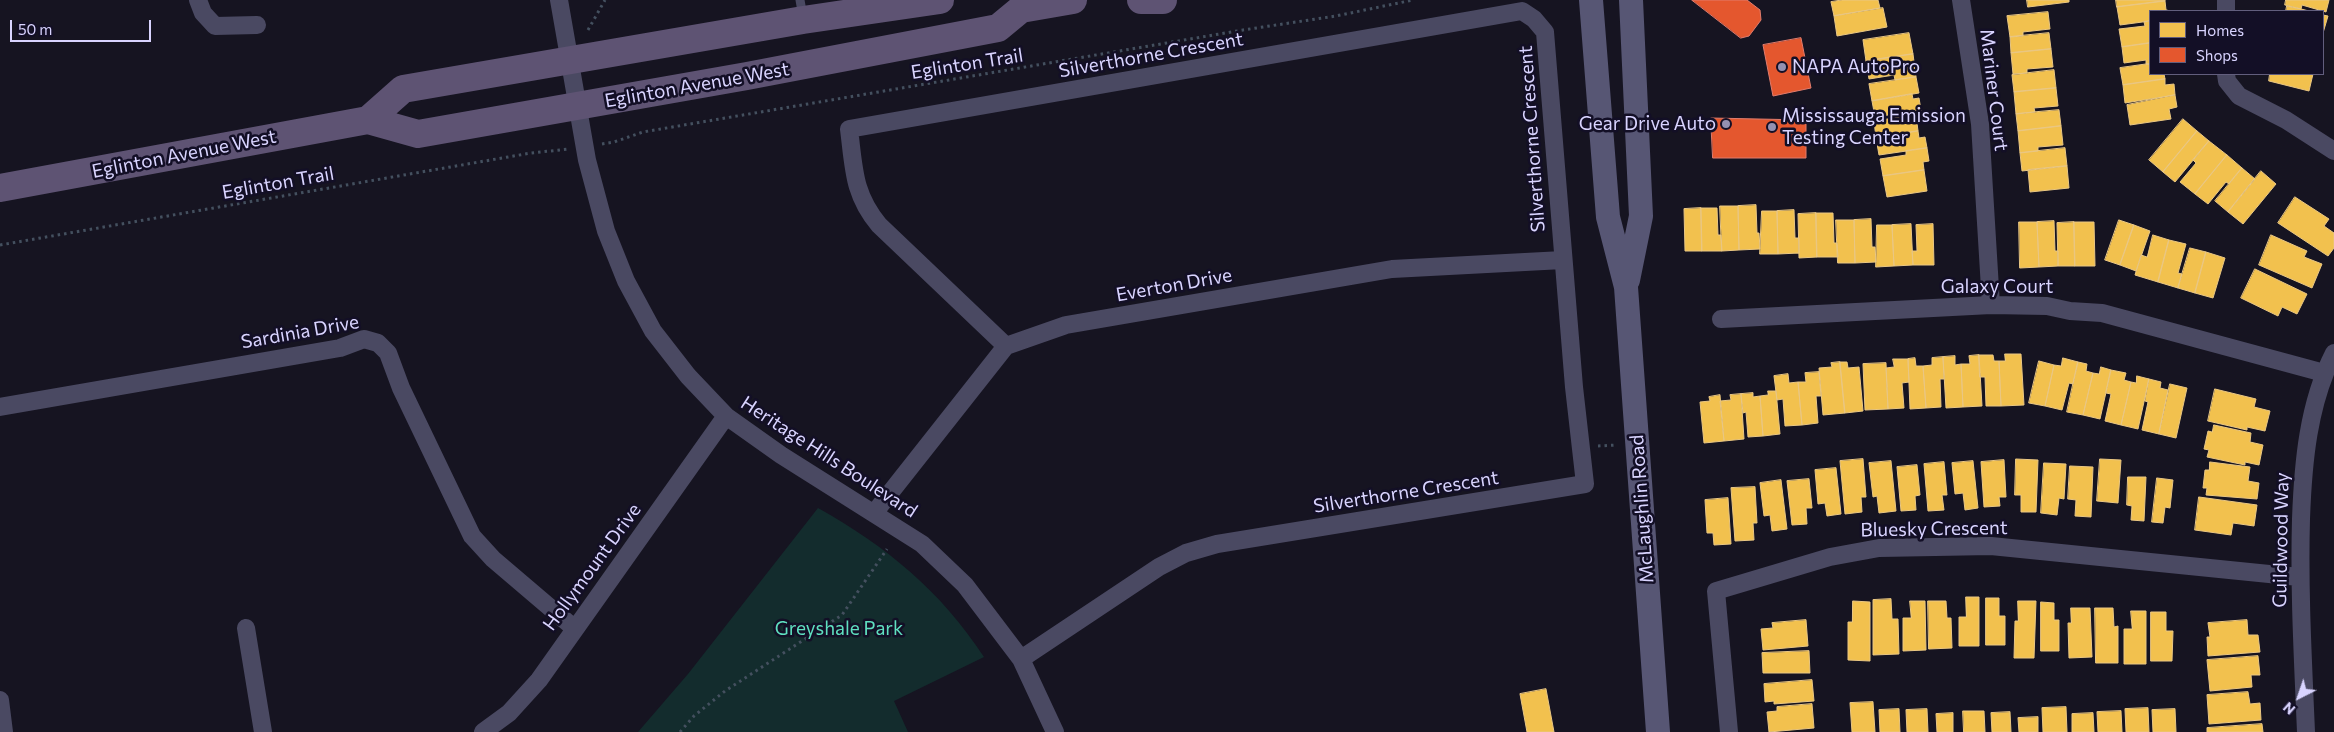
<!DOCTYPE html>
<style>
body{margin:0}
#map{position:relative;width:2334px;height:732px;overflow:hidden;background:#161421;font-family:Commissioner,sans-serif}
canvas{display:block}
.legend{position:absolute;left:2149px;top:10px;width:175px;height:65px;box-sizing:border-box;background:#130f26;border:1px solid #625e7d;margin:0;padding:6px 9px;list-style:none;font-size:15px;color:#d9d4ff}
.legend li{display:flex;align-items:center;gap:10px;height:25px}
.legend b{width:25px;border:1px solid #625e7d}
.north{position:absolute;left:2274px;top:672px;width:50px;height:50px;-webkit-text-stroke:4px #130f26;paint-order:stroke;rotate:221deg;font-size:14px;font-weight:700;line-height:20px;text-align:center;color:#d9d4ff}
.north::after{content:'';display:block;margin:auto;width:18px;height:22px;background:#d9d4ff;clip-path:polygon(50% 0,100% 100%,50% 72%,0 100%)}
.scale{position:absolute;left:10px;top:20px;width:141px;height:22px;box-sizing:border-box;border:2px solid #d9d4ff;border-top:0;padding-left:6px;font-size:15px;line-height:18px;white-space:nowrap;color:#d9d4ff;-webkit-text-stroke:4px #130f26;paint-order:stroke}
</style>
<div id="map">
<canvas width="2334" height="732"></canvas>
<ul class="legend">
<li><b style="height:14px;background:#f2c14e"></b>Homes</li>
<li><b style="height:14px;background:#e4572e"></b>Shops</li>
</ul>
<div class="north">N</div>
<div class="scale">50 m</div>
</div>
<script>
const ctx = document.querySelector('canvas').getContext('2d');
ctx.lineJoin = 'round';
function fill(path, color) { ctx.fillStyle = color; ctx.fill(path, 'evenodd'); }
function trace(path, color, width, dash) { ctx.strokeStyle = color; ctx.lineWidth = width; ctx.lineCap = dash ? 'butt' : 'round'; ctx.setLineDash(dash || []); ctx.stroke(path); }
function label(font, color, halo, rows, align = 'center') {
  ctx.font = font + ' Commissioner,sans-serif'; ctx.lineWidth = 5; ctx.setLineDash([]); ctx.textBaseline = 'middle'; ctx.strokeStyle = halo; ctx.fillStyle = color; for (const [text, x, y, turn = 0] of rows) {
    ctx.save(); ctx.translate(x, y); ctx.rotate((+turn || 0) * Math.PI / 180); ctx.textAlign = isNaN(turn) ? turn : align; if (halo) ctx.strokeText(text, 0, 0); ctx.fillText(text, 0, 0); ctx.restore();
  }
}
fill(new Path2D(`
 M818,508c69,39 122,82 166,149l-90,44 14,31h-270l50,-58z`), '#132c2d');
const homes = new Path2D(`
 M1842,0h36l2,8 -46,8 -3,-14z
 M2027,0h42v2l-41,5z
 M2116,0h49v1l-48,6z
 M2286,0h43l-3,12 -24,-7 -1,4 -16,-4z
 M2165,1l1,9 5,1h-21v10l-30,4 -3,-18z
 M2287,6l14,3 8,2h-23z
 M1883,8l4,19 -50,9 -3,-20z
 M2048,12l2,17 -27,3v4l-13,1 -3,-21z
 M2323,15l5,1 -5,17z
 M2150,21v22l-28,4 -3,-18 26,-3 -1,-4z
 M1909,33l4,21 -47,7 -3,-21z
 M2049,33l2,16 -40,4 -1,-16z
 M2150,43v21h-4v-4l-22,3 -2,-16z
 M2051,49l2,18 -26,2v4l-14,1 -2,-21z
 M1913,54l3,23 -21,3 -1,-5 -25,4 -3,-18z
 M2146,64h4v10h14l1,5 -42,6 -3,-17z
 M2054,70l2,18 -42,4 -2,-17z
 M2270,74h43l-4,17 -40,-10z
 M1916,77l3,16 -47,8 -3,-17z
 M2165,79v6l9,-1 1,11 -50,8 -2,-18z
 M2056,88l2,18 -24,2 1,4 -19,2 -2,-22z
 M1912,94l1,5 6,-1 2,12 -46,7 -3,-16z
 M2175,95l2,12 -8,2 2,10 -41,6 -3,-20z
 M1921,110l2,12 -6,1 1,8 -42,7 -2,-17 27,-4v-4z
 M2059,110l2,16 -43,5 -2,-17z
 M2183,119l14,12 -34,41 -14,-12z
 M2061,126l2,19 -25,2v4l-18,2 -2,-22z
 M1918,131l1,7 6,-1 2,11 -48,7 -3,-17z
 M2197,131l12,10 -34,41 -12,-10z
 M2209,141l18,14 -32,39 -15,-12 16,-19 -3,-3z
 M1927,148l2,13 -6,1 1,8 -41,6 -3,-17 26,-4v-4z
 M2065,148l2,18 -45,5 -2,-18z
 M2227,155l15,13 -13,16 -3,-2 -18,22 -13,-10z
 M2067,166l2,22 -39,4 -2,-22z
 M2242,168l13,11 -27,33 -13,-11z
 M1924,170l3,21 -40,6 -4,-21z
 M2261,171l15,13 -33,40 -15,-12z
 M2295,197l34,22 -5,7 10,7v15l-6,8 -50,-33z
 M1756,205l1,28h2l1,16 -21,1 -1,-44z
 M1720,206h18l1,44 -17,1z
 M1701,208h16l1,27h3l1,16h-20z
 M1701,208l1,43h-17l-1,-42z
 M1794,210l1,28h4v15l-21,1 -1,-43z
 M1762,211h15l1,43h-18z
 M1816,213h17l1,30h3l1,14h-21z
 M1816,213l1,44 -18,1 -1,-44z
 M1871,219l1,28h3l1,15 -21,1 -1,-43z
 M1836,220h18l1,43h-17z
 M2119,220l15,5 -14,40 -15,-5z
 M2054,221l1,30h3v15l-19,1 -2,-45z
 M2019,222h18l2,45 -19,1z
 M2074,222h20l1,44h-20z
 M2074,222l1,44h-17l-1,-43z
 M1911,224l2,41 -19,1 -2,-41z
 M1933,224l1,41h-21l-1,-14h5l-1,-26z
 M1877,225h15l2,41 -18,1z
 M2134,225l16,6 -14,40 -16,-6z
 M2153,235l16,5 -11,42 -23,-7 6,-20 6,2z
 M2271,235l36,16 -3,6 18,7 -10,24 -53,-23z
 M2169,240l17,4 -8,29 4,1 -4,14 -20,-6z
 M2190,248l16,4 -11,41 -17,-5z
 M2206,252l19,6 -12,40 -18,-5z
 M2255,269l52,25 -10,20 -15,-7 -4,9 -37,-18z
 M2005,354h16l3,51 -23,1 -2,-45h6z
 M1979,355l3,51 -19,1 -2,-43h9l-1,-8z
 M1979,355h14l1,6h5l2,45h-15l-1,-29h-5z
 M1955,356v9l6,-1 2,43 -17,1 -3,-51z
 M1943,357l1,22h-4l1,28 -15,1 -3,-42 9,-1v-7z
 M1915,358l1,8h7l3,42 -16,1 -2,-50z
 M2063,358l15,4 -5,22 -4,-1 -7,27 -17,-4 9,-41 7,1z
 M1893,359h15l1,23 -7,1 2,25 -16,1 -2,-41 8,-1z
 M2039,361l15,4 -9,41 -16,-3z
 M1840,362h7l1,6 11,-1 4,44 -18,2z
 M1840,362l5,51 -22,2 -4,-47 13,-1 -1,-4z
 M2078,362l9,2 -1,7 7,2 -10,42 -16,-3z
 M1886,363l2,46 -23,1 -2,-46z
 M2101,367l10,3 -11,49 -17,-4 10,-42 6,1z
 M2111,370l15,3 -2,7 7,2 -10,43 -16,-4 6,-27 -5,-1z
 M1819,372l2,24h-5l2,27 -16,2 -4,-43h8l-1,-9z
 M1788,374l1,9 9,-1 4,43 -17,1 -2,-27 -6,1 -3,-24z
 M2137,376l12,3 -11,50 -17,-4 10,-43 5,1z
 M2149,379l12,3 -1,6 8,2 -9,44 -17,-4 6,-28 -3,-1z
 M2170,384l17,4 -11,50 -17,-4z
 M2215,389l41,10 -2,8 16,4 -5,20 -18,-4v3l-39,-9z
 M1768,391h8l4,43 -17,2 -3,-40 8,-1z
 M1753,393v4l7,-1 3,40 -15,1 -2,-25 -3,1 -2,-19z
 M1741,394l3,45 -20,2 -4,-40 11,-1 -1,-5z
 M1720,395l4,46 -20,2 -4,-41 10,-1 -1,-4z
 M2214,425l37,8 -1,9 13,3 -4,20 -14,-3v3l-38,-8 2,-7 -5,-1 4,-18 4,1z
 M1863,459l3,38h-5l1,15 -17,2 -5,-53z
 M2016,459l22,1 -2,52h-15v-17h-6z
 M2100,459l21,1 -3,43 -21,-2z
 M2004,460l2,37h-7l1,9 -16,1 -3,-45z
 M1891,461l5,50 -17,2 -2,-17 -4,1 -4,-34z
 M1973,461l5,47 -13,2 -2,-17 -8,1 -3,-31z
 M1944,462l3,33h-5l2,15 -16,1 -4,-47z
 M2210,462l40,5 -2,14 11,2 -2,16 -51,-4 1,-7h-4l2,-18h4z
 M2044,463l22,1 -2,35 -5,-1 -2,17 -16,-2z
 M1917,465l3,30 -5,1 1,14 -15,1 -4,-44z
 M2070,466l23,1 -2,50 -16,-1 1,-16 -8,-1z
 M1836,468l5,46 -14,2 -2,-13 -7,1 -3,-34z
 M2128,477h18l-2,44 -13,-1 1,-14 -5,-1z
 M2157,478l16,2 -3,28 -5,-1 -2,16 -11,-1z
 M1809,479l3,29h-6l1,16 -15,1 -5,-44z
 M1781,480l6,49 -15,2 -2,-16 -6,1 -4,-33z
 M1755,487l2,36h-4l1,17 -19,1 -4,-53z
 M2199,497l58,8 -3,21 -21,-3 -2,12 -36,-5z
 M1728,498l3,46 -17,1 -1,-12h-6l-2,-33z
 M1966,597h13v49h-20v-29h7z
 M1986,598h13v18h6v29h-19z
 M1891,599l1,20h6l1,35 -26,1v-55z
 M1853,601l17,1v59l-22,-1v-38h4z
 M1910,601h15l1,49 -23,1v-33h8z
 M1928,601h18l1,17h4l1,30 -23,1z
 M2018,601h18l-2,57h-20l1,-37h3z
 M2041,602l13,1v17h5v31h-18z
 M2071,608h19l2,49 -23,1 -1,-35h3z
 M2095,608h18l1,19 4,-1v37h-22z
 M2131,611h15v53h-22v-35h8z
 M2151,612h15v19h7l-1,30h-21z
 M1806,620l2,26 -45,4 -2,-21 12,-1 -1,-5z
 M2247,620l1,15h10l2,17 -52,4 -1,-19h3l-2,-14z
 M1809,651l1,22h-47l-1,-20z
 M2258,656l2,19h-9l1,12 -42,4 -3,-31z
 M1812,680l2,21 -40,3v-3l-9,1 -1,-18z
 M1546,689l8,43h-27l-7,-38z
 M2248,692l2,12 10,-1 1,17 -52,4 -2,-29z
 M1873,702l2,30h-23l-2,-29z
 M1812,704l2,24 -45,4 -2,-20 10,-1v-4z
 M2066,707l1,25h-24l-1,-24z
 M2148,708l1,24h-23l-1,-23z
 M1899,709l1,23h-20l-1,-22z
 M1927,709l1,23h-21l-1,-22z
 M2175,709l1,23h-23l-1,-22z
 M1963,711h21l1,21h-21z
 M2121,711l1,21h-24l-1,-20z
 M2010,712l1,20h-19l-1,-19z
 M1953,713v19h-16l-1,-18z
 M2093,713l1,19h-22v-18z
 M2038,717v15h-19l-1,-14z
 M2262,724l1,8h-56v-4z`);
fill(homes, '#f2c14e');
trace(homes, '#eac783', 1);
const shops = new Path2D(`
 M1692,0h55l13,10 1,10 -12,16 -8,2z
 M1801,38l10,50 -38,8 -10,-51z
 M1711,118l95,2v38h-93z`);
fill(shops, '#e4572e');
trace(shops, '#e17c6d', 1);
trace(new Path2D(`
 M588,30l17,-30
 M602,144l12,-2 29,-10 600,-102 93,-14 77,-16
 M0,245l531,-92 38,-4
 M1598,446l19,-1
 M680,732l14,-16 31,-25 117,-76 45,-66`), '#44505f', 3, [2.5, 4]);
trace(new Path2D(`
 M800,0l3,17`), '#4a4962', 9);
trace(new Path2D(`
 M198,0l5,13 12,13 42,-1
 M559,0l28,160 19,71 20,50 27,50 35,45 38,40 55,39 141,89 43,41 56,74 34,73
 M1961,0l19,124 11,181
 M2226,11v-11
 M2226,74l1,7 12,15 47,24 48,31
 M1721,319l270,-14 56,1 23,5 32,2 222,60
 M1006,346l-127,-121c-26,-31 -25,-57 -30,-96l673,-118 12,8 11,13 29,355 11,97 -368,60 -31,9 -27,14 -138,92
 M0,407l340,-59 24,-9 14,4 10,10 13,35 71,148 21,23 81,69
 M875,512l131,-166 60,-21 326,-56 171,-9
 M246,628l17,104
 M0,700l4,32
 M483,732l26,-19 30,-33 187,-264
 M1729,732l-13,-141 114,-34 49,-9 112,-2 308,31
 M2306,732c-3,-71 -7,-142 -5,-213 2,-56 7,-115 33,-166`), '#4a4962', 18);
trace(new Path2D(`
 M1591,0l17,217 18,70 32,445
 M1628,280l13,-64 -10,-216`), '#575674', 24);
trace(new Path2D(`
 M1141,0h22
 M368,120l35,-31 400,-69 137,-20
 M0,188l368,-68 50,14 329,-58 251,-48 23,-19 52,-9`), '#5e5373', 28);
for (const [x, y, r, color] of [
 [1782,67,5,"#9591b1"],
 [1726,124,5,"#9591b1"],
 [1772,127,5,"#9591b1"]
]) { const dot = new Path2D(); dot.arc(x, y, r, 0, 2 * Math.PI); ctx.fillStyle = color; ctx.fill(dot); trace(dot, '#130f26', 2); }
label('19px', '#d9d4ff', '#130f26', [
 ["Silverthorne Crescent",1151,55,-10],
 ["Eglinton Trail",967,64,-9],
 ["Eglinton Avenue West",697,85,-10],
 ["Mariner Court",1994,90,83],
 ["Silverthorne Crescent",1532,139,-94],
 ["Eglinton Avenue West",184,154,-11],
 ["Eglinton Trail",278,183,-10],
 ["Everton Drive",1174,285,-10],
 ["Galaxy Court",1997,287],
 ["Sardinia Drive",300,332,-10],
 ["Heritage Hills Boulevard",829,457,33],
 ["Silverthorne Crescent",1406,492,-9],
 ["McLaughlin Road",1642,509,-94],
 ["Bluesky Crescent",1934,529,-1],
 ["Guildwood Way",2281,540,-89],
 ["Hollymount Drive",592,567,-54]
]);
label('19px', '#d9d4ff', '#130f26', [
 ["NAPA AutoPro",1792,67],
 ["Mississauga Emission",1782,116],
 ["Testing Center",1782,138],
 ["Gear Drive Auto",1716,124,"right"]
], 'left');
label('19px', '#5fe0c0', '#130f26', [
 ["Greyshale Park",839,629]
]);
</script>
